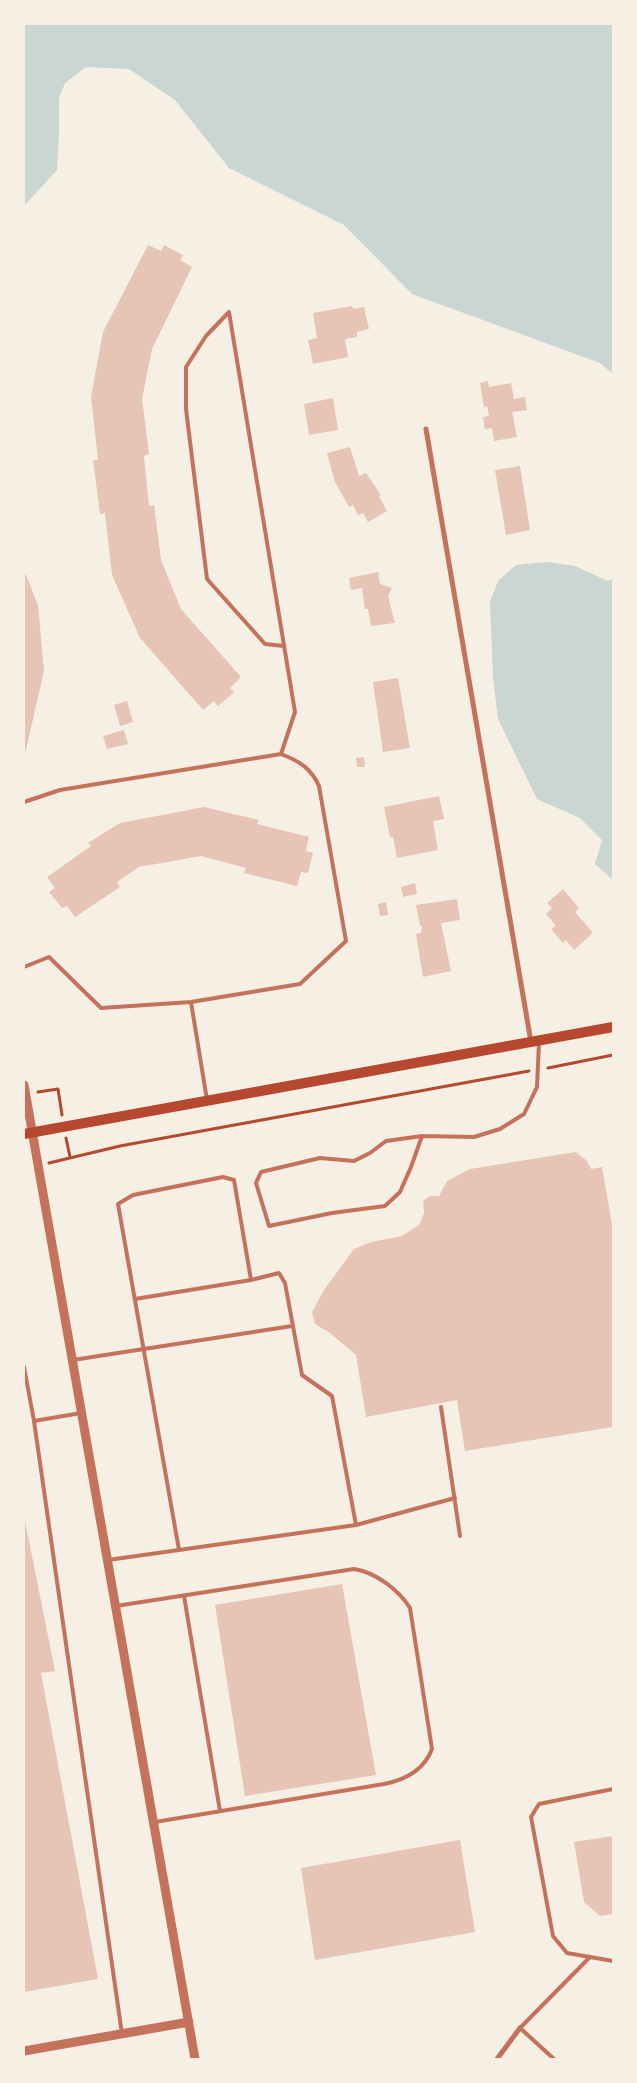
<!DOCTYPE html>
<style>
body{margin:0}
#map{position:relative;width:637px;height:2083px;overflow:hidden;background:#f6efe4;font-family:"Noto Sans",sans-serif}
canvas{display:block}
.frame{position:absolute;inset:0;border:25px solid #f6efe4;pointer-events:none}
</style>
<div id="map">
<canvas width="637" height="2083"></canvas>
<div class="frame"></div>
</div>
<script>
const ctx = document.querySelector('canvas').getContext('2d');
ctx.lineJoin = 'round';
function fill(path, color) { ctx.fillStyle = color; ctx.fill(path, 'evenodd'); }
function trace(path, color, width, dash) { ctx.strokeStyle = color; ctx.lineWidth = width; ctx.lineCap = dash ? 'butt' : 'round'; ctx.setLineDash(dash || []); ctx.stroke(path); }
fill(new Path2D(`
 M24,24h589v350l-13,-11 -188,-69 -68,-69 -115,-57 -54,-68 -46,-31 -43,-2 -21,16 -6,15v38l-2,34 -33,36z
 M547,562l28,4 33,15 5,-3v302l-18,-16 7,-24 -22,-22 -43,-19 -39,-80 -5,-42 -3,-75 8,-21 18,-16z`), '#c9d6d2');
fill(new Path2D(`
 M148,245l13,6 3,-6 19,10 -3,5 12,7 -40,82 -10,50 7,55 -5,2 5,50 5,-1 7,55 20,49 60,68 -11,11 4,4 -16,14 -4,-5 -11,9 -63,-72 -28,-63 -7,-62 -5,1 -7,-54h5l-7,-63 12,-65z
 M352,306l1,3 11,-2 5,22 -12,3v5l-12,2 3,18 -35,7 -5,-24 9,-2 -4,-25z
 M488,381l1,6 22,-4 3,16 11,-2 2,13 -15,2 5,25 -23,4 -2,-13 -7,1 -2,-12 6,-1 -2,-10 -3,1 -4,-24z
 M333,398l5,32 -29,5 -5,-31z
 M350,447l9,29 7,-3 15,22 -2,1 8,15 -19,11 -5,-9 -5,2 -5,-10 -4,2 -14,-25 -8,-29z
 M520,466l10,64 -24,5 -11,-65z
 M24,570l14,35 6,66 -19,83z
 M378,572l2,12 12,4 -4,8 7,27 -24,3 -3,-17h-3l-3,-21 -11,2 -2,-12z
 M398,678l12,70 -27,4 -10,-70z
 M127,701l6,21 -13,4 -6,-21z
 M124,730l4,14 -21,5 -4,-13z
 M364,757l1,10h-8l-1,-9z
 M439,796l5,23 -11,2 5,29 -41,8 -4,-21h-3l-6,-30z
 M204,807l55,13 -2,4 52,13 -3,14 7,2 -5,20 -7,-1 -4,14 -53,-13 2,-5 -45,-12 -62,11 -22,15 3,5 -45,30 -8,-11 -5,2 -13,-16 6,-4 -8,-11 44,-31 -3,-3 32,-20z
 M415,883l2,11 -14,3 -2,-10z
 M563,889l16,19 -4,4 18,21 -19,17 -8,-10 -3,3 -12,-14 5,-3 -10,-12 6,-6 -5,-5z
 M457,899l3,21 -19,3 10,48 -28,6 -7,-43 5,-1 1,-7h-2l-4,-21z
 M386,902l2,13 -8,1 -2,-12z
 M576,1152l11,9 4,8 11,-2 11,63v197l-148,24 -8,-51 -91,17 -10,-62 -26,-22 -15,-9 -3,-12 12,-22 30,-41 17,-7 31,-6 17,-11 5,-12 -1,-12 7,-5h9l8,-15 23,-12z
 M24,1516l31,155 -14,2 57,306 -74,13z
 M342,1584l34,191 -131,21 -30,-191z
 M613,1836v78l-13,2 -16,-14 -10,-60z
 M460,1840l15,92 -160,28 -14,-92z`), '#e6c5b7');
trace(new Path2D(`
 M548,1068l65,-13
 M38,1092l20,-3 4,26
 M66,1138l4,19
 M49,1163l71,-17 409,-75`), '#b5482f', 3);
trace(new Path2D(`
 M281,754l14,-42 -66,-400 -23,24 -20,31v42l21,170 58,65 19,2
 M24,802l36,-12 221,-36c18,7 30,14 38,32l27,155 -46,43 -109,18 -90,6 -52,-51 -25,10
 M191,1002l16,98
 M422,1136l-11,31 -11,25 -15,14 -53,7 -63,13 -13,-43 5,-11 59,-14 34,3 16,-8 16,-12 36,-5 52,1 26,-8 24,-15 13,-27 2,-45
 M135,1299l116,-19 28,-7 6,10 17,92 30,21 24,129
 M73,1360l219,-34
 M24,1367l10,54 88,613
 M441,1407l19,129
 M34,1421l47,-8
 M179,1550l-61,-346 15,-9 90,-18 11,3 17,100
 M108,1560l248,-35 99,-27
 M184,1596l36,215
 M116,1606l238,-37c21,3 45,21 56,39l22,141c-8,21 -27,31 -48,35l-229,38
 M613,1789l-74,15 -8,13 22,119 14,17 46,8
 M554,2059l-34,-31 70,-71`), '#c5725c', 4);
trace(new Path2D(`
 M426,429l105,613
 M497,2059l23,-31`), '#c5725c', 5);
trace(new Path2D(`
 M24,1085l171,974
 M24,2051l165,-29`), '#c5725c', 9);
trace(new Path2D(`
 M24,1134l589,-107`), '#b5482f', 10);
</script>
